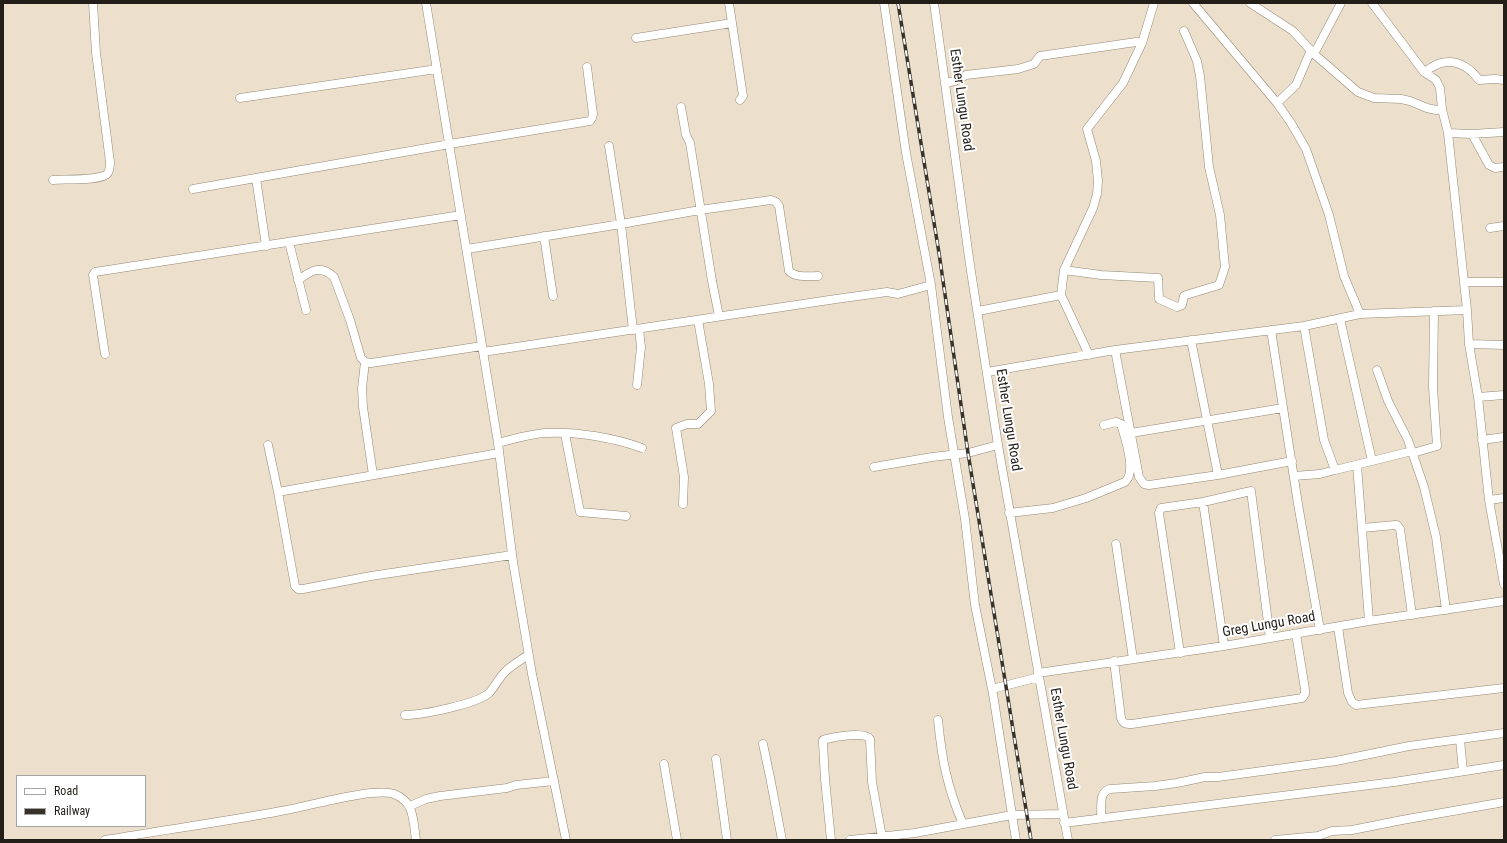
<!DOCTYPE html>
<style>
body{margin:0}
#map{position:relative;width:1507px;height:843px;overflow:hidden;background:#ecdfcb;font-family:"Roboto Condensed",sans-serif}
canvas{display:block}
.frame{position:absolute;inset:0;border:4px solid #231e17;pointer-events:none}
.legend{position:absolute;left:16px;top:775px;width:130px;height:52px;box-sizing:border-box;background:#fff;border:1px solid #a7a5a2;margin:0;padding:5px 7px;list-style:none;font-size:12px;color:#231e17}
.legend li{display:flex;align-items:center;gap:8px;height:20px}
.legend b{width:20px;border:1px solid #a7a5a2}
</style>
<div id="map">
<canvas width="1507" height="843"></canvas>
<div class="frame"></div>
<ul class="legend">
<li><b style="height:5px;background:#fff"></b>Road</li>
<li><b style="height:5px;background:#38322a"></b>Railway</li>
</ul>
</div>
<script>
const ctx = document.querySelector('canvas').getContext('2d');
ctx.lineJoin = 'round';
function trace(path, color, width, dash) { ctx.strokeStyle = color; ctx.lineWidth = width; ctx.lineCap = dash ? 'butt' : 'round'; ctx.setLineDash(dash || []); ctx.stroke(path); }
function label(font, color, halo, rows, align = 'center') {
  ctx.font = font + ' "Roboto Condensed",sans-serif'; ctx.lineWidth = 4; ctx.setLineDash([]); ctx.textBaseline = 'middle'; ctx.strokeStyle = halo; ctx.fillStyle = color; for (const [text, x, y, turn = 0] of rows) {
    ctx.save(); ctx.translate(x, y); ctx.rotate((+turn || 0) * Math.PI / 180); ctx.textAlign = isNaN(turn) ? turn : align; if (halo) ctx.strokeText(text, 0, 0); ctx.fillText(text, 0, 0); ctx.restore();
  }
}
const minor = new Path2D(`
 M426,3l72,440 15,119 19,112 34,166
 M729,3l14,93 -3,4
 M884,3l22,150 25,132 17,132 17,102 10,86 18,89 23,146
 M934,3l36,262 28,180 70,395
 M1193,3l84,100 14,20 15,26 23,66 15,61 16,38
 M1250,3l43,28 21,23 44,38 16,6 27,1 9,2 17,7 9,2 6,-1
 M1372,3l52,69 12,8 4,8 2,21 6,24 19,177 2,34 9,53 11,103 15,84
 M636,38l96,-15
 M1314,54l27,-51
 M1424,72c5,-3 12,-8 17,-9 17,-4 29,5 38,17l16,-1 9,1
 M945,83l10,-2 11,-6 52,-6 16,-5 6,-8 96,-14 6,1
 M240,98l197,-29
 M1277,103l19,-18 15,-35
 M681,107l5,28 4,8 22,138 7,35
 M1448,133l24,1 32,-2
 M1472,134l17,31 6,3 9,-1
 M609,146l12,78 12,106
 M256,178l10,68
 M53,180c11,-1 46,1 54,-6 3,-3 3,-8 3,-12l-14,-109 -3,-50
 M193,189l257,-45 140,-23 2,-3 1,-4 -6,-47
 M1490,228l14,-2
 M544,236l9,60
 M289,242l17,68
 M467,249l154,-25 79,-14 71,-10 5,2 3,4 10,65c7,7 20,5 29,5
 M1064,270l37,5 57,3 1,21 18,8 5,-2 2,-9 2,-1 33,-10 6,-18 -5,-52 -11,-48 -9,-91 -3,-15 -13,-30
 M298,280c13,-9 22,-16 36,-3l16,43 11,38 4,4 6,1 111,-17
 M1464,282h40
 M978,311l83,-16
 M1304,326l20,114 11,30 37,-9 -32,-142
 M1271,330l27,174 22,126
 M1191,340l27,135
 M1469,344l35,1
 M1115,350l24,127 5,7 5,1 69,-10 74,-14
 M483,352l353,-53 51,-7 11,2 33,-9
 M105,354l-12,-79 2,-3 366,-57
 M1089,355l-28,-60 3,-25 29,-62 4,-14 1,-13 -2,-20 -9,-32 36,-46 19,-40 12,-40
 M365,362l-3,26 1,19 10,68
 M1377,370l11,31 20,39 16,47 12,50 10,73
 M987,372l128,-22 189,-24 56,-12 107,-4
 M637,385l4,-38 -2,-18
 M1478,397l26,-2
 M1131,433l152,-25
 M565,434l15,78 46,4
 M1482,440l22,-3
 M498,443c15,-4 32,-9 48,-10 29,-2 69,5 96,15
 M268,445l10,47 17,94 3,3h5l68,-13 141,-21
 M1413,453l24,-7 -4,-59 1,-76
 M1372,461l40,-10
 M1357,465l12,156
 M874,467l58,-10 36,-4 30,-8
 M1294,476l26,-2 15,-4
 M278,492l221,-39
 M1489,500l15,-2
 M1203,502l21,144
 M683,504l1,-27 -8,-49 11,-4h11l13,-13 -2,-27 -11,-64
 M1009,513l44,-5 33,-10 39,-16c12,-10 0,-44 -4,-58l-5,-2 -12,3
 M1362,528l33,-3h2l3,4 12,86
 M1116,544l17,115
 M1338,627l10,66 4,9 4,3 148,-17
 M1180,653l-21,-140 2,-5 42,-6 48,-11 19,147
 M1114,661l7,57c2,6 5,6 11,6l170,-26 3,-4v-5l-9,-55
 M1038,673l186,-27 145,-25 135,-20
 M992,689l47,-12
 M405,715c17,0 72,-11 84,-22 6,-6 10,-16 17,-22 6,-6 15,-11 22,-16
 M938,720c4,40 9,67 25,104
 M1460,740l3,31
 M763,744l7,33 12,63
 M716,759l11,81
 M664,764l13,76
 M410,806l16,-7 14,-3 67,-8 9,-3 38,-4
 M1101,817c1,-9 -3,-25 9,-28l45,-3 22,-3 28,-6h13l118,-16 73,-15 95,-13
 M1064,823l330,-41 110,-17
 M105,840c58,-10 118,-18 176,-29 25,-4 92,-24 113,-17 21,8 19,27 22,46
 M831,840l-6,-61 -2,-36v-3l3,-1c9,-2 39,-8 44,0l2,43 10,55
 M850,840l65,-7 97,-18 51,-1
 M1275,840l43,-4 14,-5 20,-1 50,-10 102,-18`);
trace(minor, '#938875', 9);
trace(minor, '#fff', 8);
const rail = new Path2D(`
 M898,3l41,250 29,200 63,387`);
trace(rail, '#38322a', 3.5);
trace(rail, '#fff', 2, [6]);
label('14px', '#231e17', '#fff', [
 ["Esther Lungu Road",961,100,82],
 ["Esther Lungu Road",1008,420,81],
 ["Greg Lungu Road",1269,625,-10],
 ["Esther Lungu Road",1063,739,80]
]);
</script>
